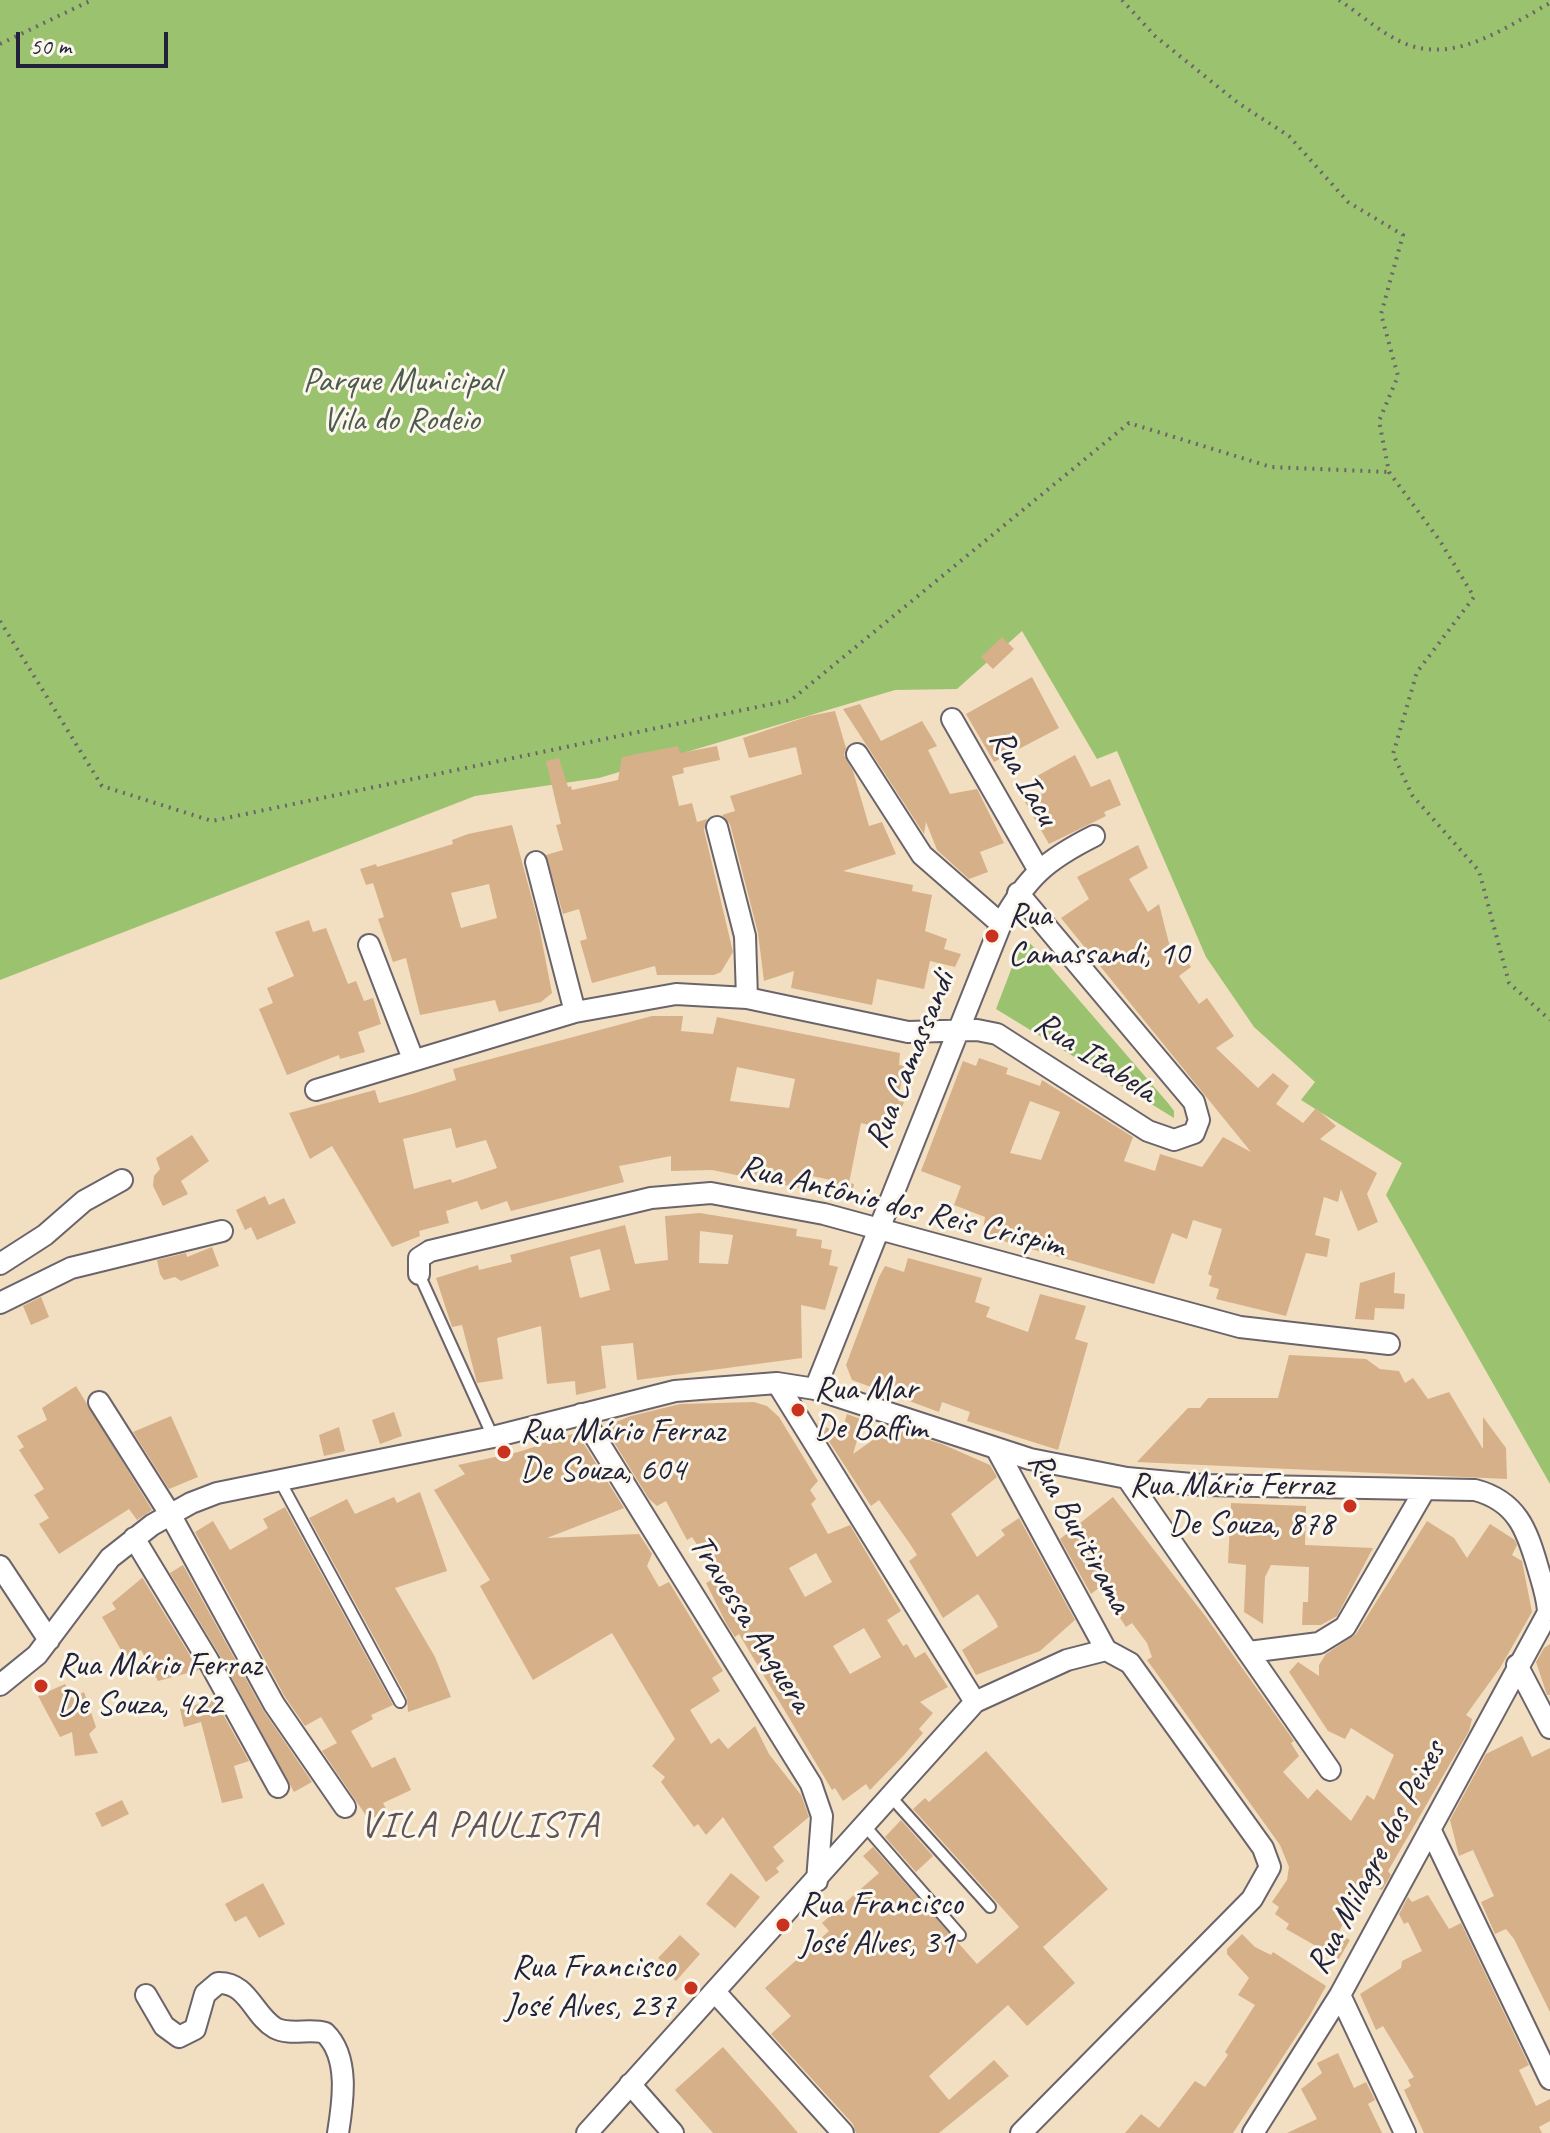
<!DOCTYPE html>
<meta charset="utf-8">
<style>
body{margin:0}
#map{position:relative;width:1550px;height:2133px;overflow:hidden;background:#f2dfc1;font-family:Caveat,sans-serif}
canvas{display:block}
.scale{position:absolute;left:16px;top:32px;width:152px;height:36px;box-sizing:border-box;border:4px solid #22223b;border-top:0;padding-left:10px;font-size:24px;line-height:28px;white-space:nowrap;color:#22223b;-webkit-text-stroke:6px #fbf7ec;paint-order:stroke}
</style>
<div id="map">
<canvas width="1550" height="2133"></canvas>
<div class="scale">50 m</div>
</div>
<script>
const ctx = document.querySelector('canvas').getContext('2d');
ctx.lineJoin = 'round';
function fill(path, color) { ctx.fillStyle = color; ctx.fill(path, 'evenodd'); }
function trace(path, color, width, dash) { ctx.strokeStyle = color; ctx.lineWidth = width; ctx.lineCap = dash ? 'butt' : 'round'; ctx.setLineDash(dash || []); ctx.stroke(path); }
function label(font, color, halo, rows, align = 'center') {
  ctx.font = font + ' Caveat,sans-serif'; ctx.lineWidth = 6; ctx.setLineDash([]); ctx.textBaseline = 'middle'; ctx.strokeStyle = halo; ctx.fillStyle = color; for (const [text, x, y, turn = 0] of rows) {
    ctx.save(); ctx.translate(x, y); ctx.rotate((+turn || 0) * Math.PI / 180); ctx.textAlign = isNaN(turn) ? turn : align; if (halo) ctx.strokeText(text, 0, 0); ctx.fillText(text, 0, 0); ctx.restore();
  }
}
fill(new Path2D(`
 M0,0h1550v1484l-164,-289 16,-32 -101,-63 14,-18 -61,-55 -48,-70 -89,-206 -20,8 -75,-128 -65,58 -62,1 -296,88 -124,18 -475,184z
 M1022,941l7,1 139,161 6,8v7l-178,-109z`), '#9bc36f');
fill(new Path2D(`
 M1002,637l12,12 -21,20 -12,-12z
 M1032,677l27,51 -65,34 -28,-48z
 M860,704l21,37 41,-20 15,25 -9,4 22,44 27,-5 27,54 -24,9 8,20 -19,7 -32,-29 -11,-28 -2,12 -81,-125z
 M835,711l11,37 -2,7 9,16 16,55 13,-4 14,32 -53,17 70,14 -1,6 20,4 -7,36 22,8 -3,10 17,5 -6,13 -25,-6 -6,28 -47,-10 -5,26 -81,-17 3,-17 -30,10 -6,-48 -28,-109 -8,-9 13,-4 -5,-15 72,-22 -6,-27 -47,11 -6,-20 66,-22z
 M678,746l2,7 37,-7 3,14 -37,8 1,5 -12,3 7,30 13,-3 5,19 10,-3 -3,11 29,122 -12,20 -7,3h-57l-2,-9 -63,17 -12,-42 7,-2 -8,-30 -16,5 -17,-59 17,-5 -7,-25 5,-1 -15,-63 13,-3 9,29 3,-1 1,4 46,-10 4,-23z
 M1075,755l16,32 19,-8 11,26 -17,7 2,4 -57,28 -24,-42 21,-10 -9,-16z
 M512,825l26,96 14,72 -11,9 -42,10 -4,-12 -75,15 -14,-57 -13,4 -15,-43 6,-2 -11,-34 -7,2 -6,-16 16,-5 1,3 76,-23 -1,-4 16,-6zM489,884l8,34 -36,10 -10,-35z
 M1138,845l10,23 -19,11 19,33 11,-8 13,51 7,-5 12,17 -12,9 20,28 8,-6 27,38 -18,12 42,40 15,-15 16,13 -13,18 27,19 13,-15 20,18 -16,13 57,34 -10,21 11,28 -20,9 -17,-42 -3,13 -14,-5 -9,38 15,4 -3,18 -21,-4 -20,63 -70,-17 3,-10 -10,-3 3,-10 -4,-2 14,-45 -29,-9 -6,19 -15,-6 -18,51 -172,-49 3,-18 -31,-12 7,-19 -40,-15 42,-110 13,5 3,-8 29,10 -2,6 34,12 2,-6 91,57 -9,24 31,10 5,-17 42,13 21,-30 28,15 -190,-234 28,-19 -12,-22zM1030,1101l30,11 -19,48 -31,-7z
 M309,920l4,12 13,-4 22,56 8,-3 8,20 9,-3 8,26 -23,8 7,20 -25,7 -1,-4 -52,20 -28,-66 14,-6 -6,-15 27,-12 -19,-44z
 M652,1016h31l-2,15 32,3 4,-17 183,36 -1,12 5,1 -6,35 6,1 -11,29 -32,-8 -12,60 5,1 -3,16 -18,-4 3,-15 -34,-7 -3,14 -87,-18 -41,1v-15l-52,10 5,16 -113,29 -4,-10 -26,9 -4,-9 -31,10 3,12 -30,8 1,5 -28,11 -60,-101 -22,13 -21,-46 86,-23 4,13 33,-9 44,-14 -3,-11zM737,1067l58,12 -6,29 -59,-7zM451,1128l5,20 30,-8 11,28 -45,15 -1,-4 -37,10 -11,-50z
 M192,1135l17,26 -28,20 7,13 -25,12 -10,-20 1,-10 6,-7 -4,-11z
 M265,1196l4,9 15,-7 12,25 -39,17 -6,-13 -6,3 -9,-20z
 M700,1213l97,16 -1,7 26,4 -1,8 11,2 -3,15 9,2 -13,43 -24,-5 1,53 -165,22 -4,-37 -32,3 5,42 -30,7 -1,-14 -28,3 -6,-58 -44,12 6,41 -26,4 -15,-58 -10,2 -16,-49 42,-13 1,5 33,-8 -2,-7 115,-30 10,39 33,-4 -3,-44zM700,1231l33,4 -5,29 -29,-1zM600,1249l10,41 -30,8 -10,-41z
 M212,1247l7,19 -38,15 -6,-4 -11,3 -4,-6 -3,-14 29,-7 1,4z
 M908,1258l74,20 -7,24 15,5 -4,10 42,15 12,-38 46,12 -11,33 13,4 -30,107 -91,-29 3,-9 -28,-10 -3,10 -87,-32 -6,-15 33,-88 6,-11 19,6z
 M1395,1272l-1,21 11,1 -1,15 -29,-1 -1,12 -19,-1 5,-36z
 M41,1297l8,20 -18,8 -8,-19z
 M1289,1355l77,4 14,10 19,2 6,12 8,-5 15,21 21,-7 34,57v-32l23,31 1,31 -370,-17 51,-54h12l8,-10h70z
 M76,1386l76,124 -15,10 -8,-11 -70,45 -20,-30 10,-6 -15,-23 10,-6 -25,-39 5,-3 -7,-11 30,-16 -5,-12z
 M754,1402l13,4 12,11 39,64 -8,9 6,9 -5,5 17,30 22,-9 51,86 -14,9 16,26 4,-2 8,14 10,-6 23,35 -28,15 13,11 -14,16 4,4 -19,22 -34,35 -4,-6 -23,17 -8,-13 -3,2 -93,-156 -4,3 -8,-12 -21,-42 13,-7 -16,-28 -3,1 -8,-12 -5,3 -21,-39 -9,5 -8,-7 -42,-68 1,-6 23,-9 49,-12zM816,1553l16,29 -27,15 -16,-29zM864,1628l17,29 -31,17 -17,-28z
 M394,1412l8,24 -22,8 -8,-24z
 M847,1414l16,6 -10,34 37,-26 52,16 48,21 7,12 -46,37 26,43 28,-22 -4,-5 18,-12 56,102 -35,31 -64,24 -14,-25 36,-23 -2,-5 -18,-28 -35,24 -34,-57 8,-6 -7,-11 -31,-44 -8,6 -54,-83 24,11z
 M171,1416l27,61 -29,12 -36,-57z
 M339,1427l6,24 -21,5 -5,-21z
 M577,1433l47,75 -77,30 92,-4 13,20 -5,12 12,21 10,-5 54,89 -11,7 8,13 -30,19 21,34 8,-6 9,11 27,-23 14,28 32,41 8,22 -36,30 11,14 -8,7 3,4 -13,10 -43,-65 -17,18 -8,-11 -4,3 -33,-45 4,-5 -13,-11 23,-27 -63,-106 -79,47 -53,-94 10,-6 -56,-90 31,-16 -7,-9 60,-13 19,-6v-3z
 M420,1492l27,79 -52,17 40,69 16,40 -43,15 -1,-14 -98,-180 38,-19 8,15 39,-17 3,6z
 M1113,1497l93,120 88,124 -3,2 8,13 -16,16 25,27 9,-10 34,32 16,-26 7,5 20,-45 -43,-27 -6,11 -17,-8 -39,-59 9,-10 21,14v-11l7,-11 30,-20 71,-113 27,17 13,20 23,-34 25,16 2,5 -5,10 10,6 10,51 -32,56 -34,47 6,4 -3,12 -81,140 3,4 -9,15 -15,-8 -15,26 -14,25 12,7 -11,19 -53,-30 3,-5 -14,-10 4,-7 -7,-5 15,-22 2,-13 -9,-22 -133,-185 5,-3 -5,-14 -15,-20 -6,4 -26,-40 -9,7 -31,-55z
 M1231,1503l75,3 -1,39 68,3 -36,68 -16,9h-19l1,-23h5l1,-35 -38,-2 -6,12 -2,47 -19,-12 2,-47 -18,-2z
 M285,1507l108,198 -22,10 2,4 -22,12 21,37 23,-11 16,33 -28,13 4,8 -18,9 -47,-69 15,-8 -16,-26 -16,9 -20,-29 -90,-165 18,-11 17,29 38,-22 -5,-9z
 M183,1565l80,145 49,72 -18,10 -75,-138 -49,-81z
 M142,1578v-1l57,93 -41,11 -17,-31 -16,7 -23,-40 14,-8 -4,-6z
 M1550,1644v51h-3l-11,-33 8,-14z
 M65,1684l7,14 12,-6 12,35 -7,7 9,19 -23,3 -3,-24 -12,5 -22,-41z
 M215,1700l34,61 -15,5 9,32 -21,5 -21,-81 -17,5 -4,-18z
 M1522,1736l10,21 18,-9v264l-36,-73 -8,-10 -11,5 -14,-32 13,-6 -21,-46 -14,6 -9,-36 36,-66z
 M986,1751l122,138 -65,58 32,36 -48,43 -19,-21 -79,71 20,24 45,-40 15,16 -70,57h-83l-3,-9 -82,-90 20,-18 -26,-28 64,-57 -7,-8 57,-50 -16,-17 10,-9 104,117 42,-37 -106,-118 12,-11 4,4z
 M122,1800l7,14 -27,13 -7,-14z
 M901,1820l32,36 -17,16 -31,-35z
 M731,1873l29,24 -25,31 -29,-24z
 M263,1883l22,41 -26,14 -13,-22 -11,6 -10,-18z
 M1428,1895l21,34 12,-6 68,142 -10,5 17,36 14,-7v22l-11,6 3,6h-118l-20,-43 7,-4 -3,-6 6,-3 -31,-51 -7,4 -16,-36 41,-26 1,-7 20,-10 -14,-29 -4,2 -5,-10 9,-17 4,5z
 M1242,1934l13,13 16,8 2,-3 53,34 -17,31 -76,116h-108l16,-19 18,14 36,-47 10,6 23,-32 -3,-3 30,-47 -17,-10 11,-17 -22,-24v-5z
 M680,1935l20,19 -24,27 -16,-15 3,-4 -5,-4z
 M723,2047l53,60 22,26h-85l-38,-43z
 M1338,2053l16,35 12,-6 9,18 -7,4 14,29h-95l30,-14 -16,-30 21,-16 -5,-10z`), '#d6b089');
const service = new Path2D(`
 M419,1274l74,163
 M280,1481l120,221
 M891,1797l99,110
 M865,1826l95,109`);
const minor = new Path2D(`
 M952,719l86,150
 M857,754l65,101 79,69
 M717,827l28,109 2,62
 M536,862l39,150
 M369,945l44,114
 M316,1090l259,-78 101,-18 71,4 161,34 69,-2 20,4 151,97 26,9 20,-7 5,-13 -5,-18 -176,-209
 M0,1264l45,-29 39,-34 38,-21
 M419,1274v-16l11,-7 221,-53 60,-5 113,21 416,113 149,17
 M0,1303l71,-35 151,-37
 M777,1383l198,319
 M815,1389l186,-465c26,-47 45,-64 93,-88
 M99,1402l71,112 104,190 71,103
 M581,1414l230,370 11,32 -5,65
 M996,1448l110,202
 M1127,1478l203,292
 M134,1538l74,122 70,127
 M0,1566l49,74
 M1249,1652l70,-9 26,-16 79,-136
 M1517,1665l33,63
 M0,1685l37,-30 73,-97 42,-33 39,-22 26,-10 276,-56 182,-46 102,-8 38,6 215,70 97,19 75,7 273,5c42,11 52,40 63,78 4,14 9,28 10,43
 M1430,1829l120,250
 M715,1992l128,141
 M146,1995l18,31 15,11 16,-8 10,-35 13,-11c30,-1 35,32 57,45 15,8 35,0 50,5 25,24 18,69 13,100
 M1340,1995l65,138
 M630,2084l43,49
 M587,2133l388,-431 92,-42 39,-10 24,13 133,185 7,19 -18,32 -231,234
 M1253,2133l87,-138 210,-386`);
trace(service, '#6b646a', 14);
trace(minor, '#6b646a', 24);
trace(new Path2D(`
 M1122,0l33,36 83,67 51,33 59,66 55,33 -22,79 17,62 -19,45 10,51 51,69 34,56 -57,75 -24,82 19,41 67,76 30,112 41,37
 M1339,0c21,14 44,35 67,44 50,20 102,-18 144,-41
 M0,44l92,-44
 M0,621l102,165 110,35 579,-121 338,-277 142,44 118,5`), '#6b646a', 4, [2, 6]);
trace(service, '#fff', 10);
trace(minor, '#fff', 20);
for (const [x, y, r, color] of [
 [992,936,8,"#c8321e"],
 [798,1410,8,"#c8321e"],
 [504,1452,8,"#c8321e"],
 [1350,1506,8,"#c8321e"],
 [41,1686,8,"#c8321e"],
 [783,1925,8,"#c8321e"],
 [691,1988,8,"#c8321e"]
]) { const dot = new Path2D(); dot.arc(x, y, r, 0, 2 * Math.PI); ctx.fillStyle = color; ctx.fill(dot); trace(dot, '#fbf7ec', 3); }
label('34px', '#4c5a4d', '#fbf7ec', [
 ["Parque Municipal",401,382],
 ["Vila do Rodeio",401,421]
]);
label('34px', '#22223b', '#fbf7ec', [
 ["Rua Iacu",1023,778,60],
 ["Rua Itabela",1095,1058,33],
 ["Rua Camassandi",911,1060,-68],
 ["Rua Antônio dos Reis Crispim",902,1207,14],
 ["Rua Buritirama",1079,1533,61],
 ["Travessa Anguera",750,1624,58],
 ["Rua Milagre dos Peixes",1377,1858,-62]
]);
label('34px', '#22223b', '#fbf7ec', [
 ["Rua",1008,916],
 ["Camassandi, 10",1008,955],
 ["Rua Mar",814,1390],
 ["De Baffim",814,1429],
 ["Rua Mário Ferraz",520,1432],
 ["De Souza, 604",520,1471],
 ["Rua Mário Ferraz",1334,1486,"right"],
 ["De Souza, 878",1334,1525,"right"],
 ["Rua Mário Ferraz",57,1666],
 ["De Souza, 422",57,1705],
 ["Rua Francisco",799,1905],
 ["José Alves, 31",799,1944],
 ["Rua Francisco",675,1968,"right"],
 ["José Alves, 237",675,2007,"right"]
], 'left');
ctx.letterSpacing = '2px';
label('38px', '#615456', '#fbf7ec', [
 ["VILA PAULISTA",480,1826]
]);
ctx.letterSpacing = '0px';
</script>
